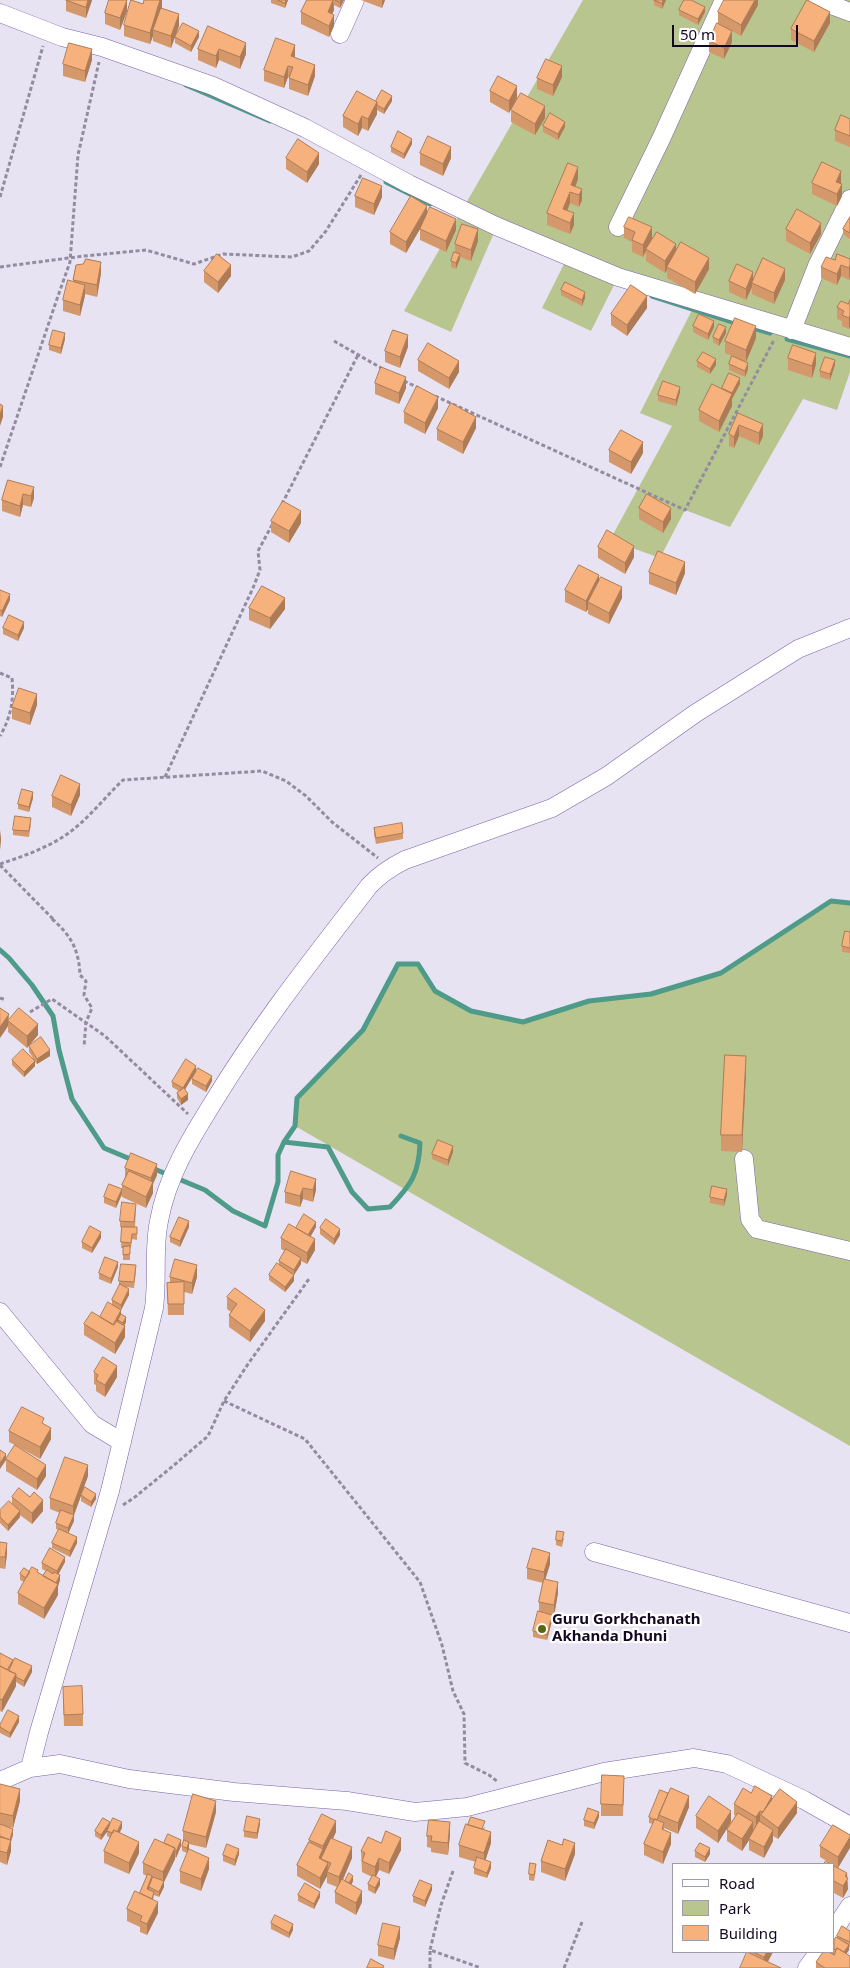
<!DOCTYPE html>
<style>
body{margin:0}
#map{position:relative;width:850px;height:1968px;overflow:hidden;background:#e8e3f3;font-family:"Noto Sans",sans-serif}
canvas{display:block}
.legend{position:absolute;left:672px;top:1863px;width:162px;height:90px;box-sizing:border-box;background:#fff;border:1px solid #a09ca7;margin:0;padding:6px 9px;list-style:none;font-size:15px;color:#120822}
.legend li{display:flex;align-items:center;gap:10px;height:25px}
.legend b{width:25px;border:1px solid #a09ca7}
.scale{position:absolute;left:672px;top:25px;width:126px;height:22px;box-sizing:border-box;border:2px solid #120822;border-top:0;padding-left:6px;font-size:15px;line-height:18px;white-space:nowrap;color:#120822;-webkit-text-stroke:4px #fff;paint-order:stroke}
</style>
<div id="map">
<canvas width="850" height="1968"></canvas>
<ul class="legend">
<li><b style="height:6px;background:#fff"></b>Road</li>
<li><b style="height:14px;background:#b9c58e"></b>Park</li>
<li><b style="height:14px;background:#f7b17c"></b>Building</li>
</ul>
<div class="scale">50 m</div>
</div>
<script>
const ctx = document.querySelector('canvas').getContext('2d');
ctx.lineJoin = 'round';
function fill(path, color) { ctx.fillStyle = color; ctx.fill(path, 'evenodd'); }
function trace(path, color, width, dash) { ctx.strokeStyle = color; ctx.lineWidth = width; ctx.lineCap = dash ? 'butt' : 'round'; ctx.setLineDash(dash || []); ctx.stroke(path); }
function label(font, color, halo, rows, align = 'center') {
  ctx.font = font + ' "Noto Sans",sans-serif'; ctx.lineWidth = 4.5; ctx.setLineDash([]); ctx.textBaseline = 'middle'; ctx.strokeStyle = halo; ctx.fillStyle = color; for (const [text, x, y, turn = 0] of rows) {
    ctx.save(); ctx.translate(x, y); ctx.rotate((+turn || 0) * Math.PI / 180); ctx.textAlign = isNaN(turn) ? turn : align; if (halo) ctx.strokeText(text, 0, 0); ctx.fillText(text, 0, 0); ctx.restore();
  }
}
fill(new Path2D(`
 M583,0h267v372l-13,38 -34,-11 -73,128 -45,-17 -25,48 -50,-18 62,-114 -32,-13 56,-111 -78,-25 -27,54 -49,-23 26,-52 -71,-30 -46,106 -47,-21z
 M831,901l19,2v543l-555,-320 2,-28 66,-68 35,-66h20l17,27 36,20 52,11 66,-21 62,-7 70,-21z`), '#b9c58e');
trace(new Path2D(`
 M186,85l84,36
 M386,182l44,22
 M652,296l87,28
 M750,327l20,6
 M787,339l63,17
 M0,950l9,8 23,27 21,31 6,34 13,49 32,49 31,13
 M284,1142l11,-16 2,-28 66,-68 35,-66h20l17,27 36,20 52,11 66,-21 62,-7 70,-21 110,-72 19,2
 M152,1168l53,22 28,21 32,15 13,-44v-27l6,-13 44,5 24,45 16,17 22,-2c21,-22 29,-33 30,-64l-19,-7`), '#4e9b8a', 5);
const minor = new Path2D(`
 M818,0l32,12
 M0,13l62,24 40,10 111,39 92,42 104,56 87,42 122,51 232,70
 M340,34l15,-34
 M618,227l43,-88 63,-139
 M792,330l25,-64 33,-67
 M744,1159l6,60 7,10 93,22
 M0,1312l92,112 30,18
 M594,1552l256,71
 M30,1768l9,-36 71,-241 44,-183c4,-29 -1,-59 5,-87 8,-45 32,-83 55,-120 46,-76 101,-145 155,-215 11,-12 22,-19 36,-26l147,-52 55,-32 89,-63 102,-64 52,-21
 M0,1781l30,-13 30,-4 69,15 105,13 113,9 68,11 52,-5 137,-35 90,-14 33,6 77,36 46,26
 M834,1930l16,-24
 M807,1968l12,-16`);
trace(minor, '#7962a7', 19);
trace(new Path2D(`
 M0,197l43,-151
 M0,267l84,-11 62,-6 48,14 29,-10 69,3 17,-6 17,-20 35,-56
 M334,341l49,28
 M404,381l15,7
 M435,396l250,114 89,-170
 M0,467l58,-171 12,-34 8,-107 21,-93
 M282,504l76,-149
 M0,673l12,5c2,22 -1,39 -12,58
 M165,777l88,-189 7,-18 -2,-19 15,-28
 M0,864c24,-8 50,-17 70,-32 20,-15 35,-35 53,-52l139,-9 24,10 20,15 26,26 46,36
 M0,865l53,54
 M52,919c19,16 27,31 28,56l6,6 -2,14 8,13 -6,14 -2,25
 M0,998l6,2
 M30,1012l22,-13 53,37 83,78
 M224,1401l81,38 115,143 22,63 11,46 11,23 1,49 24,12 9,7
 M123,1505l12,-8 38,-31 35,-30 16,-35 24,-37 61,-85
 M453,1871l-12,34 -11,45 51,18
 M430,1968v-18
 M564,1968l18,-46`), '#938ca0', 3, [4, 2.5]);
trace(minor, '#fff', 18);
fill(new Path2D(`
 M66,0h26l-6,18 -20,-7z
 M162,0l-1,8 18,18 -8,22 -18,-7v-5l-3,8 -26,-8v-11z
 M271,0h17l-3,8 -14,-5z
 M307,0h37l-4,8 -6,-3v5l-2,4 2,12 -5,11 -28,-13v-12z
 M361,0h24l-3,8z
 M654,0h12l-4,9 -8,-4z
 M758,0v5l-17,31 -9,-5v11l-8,17 -15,-7v-11l9,-18v-11z
 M679,10l26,2 -7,13 -19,-10z
 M127,11l-7,19 -15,-6v-11z
 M830,23l-16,29 -23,-12v-11z
 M208,26l38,28 -6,15 -21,-9 -3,8 -18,-8v-11z
 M175,37h24l-8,15 -16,-9z
 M295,56v1l20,19 -7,20 -19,-7v-12h-1l-4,11 -20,-7v-11z
 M92,60l-7,22 -22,-6v-12z
 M562,77l-9,19 -16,-7v-11z
 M490,91l27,7 -8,15 -19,-11z
 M376,101h16l-8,13 -7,-4v4l-9,17 -6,-3 -4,8 -15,-9v-11z
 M511,110l34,8 -10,17 -24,-13z
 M850,119v28l-15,-6v-11z
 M543,126l22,1 -7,13 -15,-8z
 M412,144l-8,15 -13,-7v-5z
 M420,153l31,5 -8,18 -23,-11z
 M286,158l33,6 -12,19 -21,-14z
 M578,179l-3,7 7,14 -3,7 -9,-4 -3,8 7,14 -4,9 -23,-9v-12z
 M812,183h29l1,13 -5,10 -25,-12z
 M355,196l27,1 -8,18 -19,-8z
 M427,213l29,17 -10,22 -26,-12v-11l-14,24 -16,-9v-12z
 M850,217v22l-7,-5v-5z
 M624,227l28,12 -4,7 28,4 33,19 -14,25 -28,-16v-8l-2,3 -19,-12v-10l-3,6 -11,-5v-10l-8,-4z
 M786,229l35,5 -11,20 -24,-13z
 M478,241l-7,20 -11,-4 -4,12 -5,-2v-6l4,-9v-8z
 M850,259l-1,21 -8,-4 -4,9 -16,-7v-11l14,-7z
 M76,265l25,8 -4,24 -12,-3 -5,22 -17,-5v-11l10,-19z
 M204,271l27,5 -13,17 -14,-11z
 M753,279l32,1 -11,24 -22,-10v-7l-6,13 -17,-8v-11z
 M561,290l24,8 -3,8 -21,-11z
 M850,300v27l-1,2 -7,-3v-5l-5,-2v-12l11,-3z
 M647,308l-20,28 -16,-11v-11z
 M693,326l21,1 -6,13 -15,-8z
 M726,333l-7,13 -6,-4v-5z
 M756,338l-10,24 -21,-9v-12z
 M65,339l-4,15 -12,-4v-5z
 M408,347l-8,21 -15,-6v-11z
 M788,358l28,6 -4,14 -24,-8z
 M418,360l41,12 -10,17 -31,-18z
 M697,361l19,4 -6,9 -13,-7z
 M729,364l19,5 -3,8 -16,-7z
 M835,365l-5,15 -10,-3v-6z
 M375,383l31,5 -7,16 -24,-10z
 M740,384l-8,15v7l-13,26 -20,-11v-11l23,-21v-1z
 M680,392l-4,14 -18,-5v-6z
 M438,408l-13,26 -21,-11v-11z
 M738,413l25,23 -4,9 -20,-9 -5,12 -5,-2v-12z
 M476,428l-13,26 -26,-14v-11z
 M609,450l34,3 -12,21 -22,-12z
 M8,480l26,18 -3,9 -8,-2 -3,12 -18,-6v-11z
 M639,508l32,11 -8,14 -24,-14z
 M271,521l30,2 -12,20 -18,-11z
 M598,547l36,10 -9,17 -27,-16z
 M649,572l36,1 -9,22 -27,-11z
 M599,580l23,18 -13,26 -21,-10v-5l-2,3 -21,-10v-12z
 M0,590l10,10 -8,17 -2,-1z
 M249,608l36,1 -15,20 -21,-9z
 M3,628h21l-6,13 -15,-7z
 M37,705l-7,20 -18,-6v-12z
 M80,795l-9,21 -19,-9v-11z
 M33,798l-4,14 -11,-3v-5z
 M31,824l-2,13 -16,-2v-5z
 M374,828l29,5v6l-27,5 -2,-10z
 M850,932v21l-8,-1v-6z
 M9,1020l29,15 -11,13 -19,-16v-6l-8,12z
 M29,1046l21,10 -13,8 -2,-2v4l-11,11 -12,-12v-5l21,-2 -4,-6z
 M196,1071l16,10 -6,11 -14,-8v-5l3,-6 -10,16 3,11 -7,5 -4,-7v-5l2,-2 -7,-4v-5z
 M746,1073l-4,79 -21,-1v-16z
 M453,1152l-5,14 -16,-7v-5z
 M125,1168l32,7 -4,9v9l-7,15 -24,-11v-12l3,-6z
 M316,1179v11l-3,12 -10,-3 -3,8 -15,-4v-11z
 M122,1194l-6,14 -12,-5v-6z
 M727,1195l-3,11 -14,-3v-6z
 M136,1209l-1,18h2v13l-5,-1 -1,9h-1v12h-7v-12h-2l1,-21h-2v-6z
 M189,1227l-9,20 -10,-5v-5z
 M316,1227l-5,9 4,14 -8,14 -6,-3v3l-7,11h-1l1,6 -9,11 -16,-12v-5l10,-10v-4l6,-10 -4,-2v-11l15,-10z
 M320,1228l20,7 -6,10 -14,-11z
 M101,1238l-9,15 -10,-5v-6z
 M118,1267l-7,17 -12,-5v-6z
 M136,1271l-2,17 -8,-1 3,8 -8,15v4l5,8 -2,4 1,11 -10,17 -31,-19v-11l16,-7 12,-13v-4l7,-13v-6z
 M170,1277h27l-5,17 -8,-2v23h-16l-1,-32h3z
 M227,1297l38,24 -15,21 -21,-15v-12l2,-3 -4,-3z
 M94,1372l23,5 -12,20 -9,-6v-6l-2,-1z
 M44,1424l7,15 -11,20 -25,-14 31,31 -9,14 -31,-19v-11l9,-15 -6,-3v-11z
 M88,1476l-7,18 15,5 -5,8 -10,-6v-5l-7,19v6l-6,12 9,10 -7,14 -18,-9v-5l7,-13 -3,-1v-6l4,-10 -10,-4v-11z
 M12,1497l31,14 -11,13 -12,-9v2l-12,14 -8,-8v-13l12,-6z
 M564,1538l-2,9 -6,-2v-5z
 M0,1542l7,12 -2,15 -5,-1z
 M65,1562l-7,12 2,6 -2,6v9l-14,24 -26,-15v-11l6,-11 -4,-2v-6l18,-1 5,3 3,-5 -4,-2v-6z
 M550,1564l-5,15 13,14 -4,23h-2v5l-5,19 -14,-3v-6l6,-19v-10l4,-19 -16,-4v-11z
 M0,1653l13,10 19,9 -8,15 -8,-5v4l-14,26 -2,-1z
 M63,1698l20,16v12h-19z
 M19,1722l-9,16 -10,-5v-8z
 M0,1784l20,17 -7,27 -12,-3 12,10 -2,6v10l-4,14 -7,-3z
 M624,1787l-1,29h-22v-12z
 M751,1793l21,8 25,12 -19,26 -5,-3v5l-9,17 -15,-8v-10l-7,11 -15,-10v-11l9,-14 -2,-1v-11z
 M689,1807l-11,27 -14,-6v2l7,14 -8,20 -19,-9v-11l9,-20 -4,-1v-6z
 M216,1812l-10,36 -17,-4v4l-2,5 -5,-2v-5l1,-4v-11z
 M696,1816l35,6 -13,21 -22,-15z
 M599,1817l-5,12 -10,-3v-6z
 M260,1824l-3,15 -13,-2v-6z
 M110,1826l12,2 -3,4 20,21 -10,21 -25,-11v-12l7,-13 -4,-2v-5l-6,9 -6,-4v-5z
 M485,1827l-1,3 7,13 -6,17 6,8 -4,10 -13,-4v-6l2,-6 -17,-5v-12z
 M336,1832l-3,7 19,19 -9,22 2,1h8l-2,4 11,17 -6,13 -21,-12v-11l2,-5 -10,-4v-7l-7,13 -23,-13v-11l12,-23v-2z
 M450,1834l-2,21 -17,-3v-4l-4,-1v-11z
 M850,1835l-12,33 9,9 1,12 -5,9 -9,-5v-29h-2l-12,-7v-11z
 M164,1843l17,3 -5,12 -1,-1v2l-11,23v5l-5,10 -5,-2 -1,5 5,13 -11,22 -7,-3v-5l-13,-6v-12l13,-16 7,-17 -4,-2v-11z
 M381,1843l20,7 -12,24 -10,-4 -3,7 4,8 -5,9 -7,-4v-6l4,-7 -10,-5 -1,-21z
 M695,1851l15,3 -5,8 -10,-5z
 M239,1854l-4,12 -12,-5v-6z
 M575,1854l-10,27 -24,-9v-11z
 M209,1869l-8,22 -21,-8v-12z
 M536,1870l-2,11 -5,-1v-6z
 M432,1890l-7,17 -12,-5v-6z
 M298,1895l22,2 -6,12 -16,-8z
 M271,1923l22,7 -4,8 -18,-9z
 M850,1931v17l-1,-1v3l-3,4 4,14h-34v-6l14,-10h4v-11l3,-3v-2z
 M400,1938l-6,22 -16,-4v-11z
 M748,1952h25l-5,10z`), '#d4986b');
fill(new Path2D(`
 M88,0h4l-6,18v-11z
 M127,0v11l-7,19v-12z
 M160,0h2v7l-8,23h-1v6l-3,8v-11z
 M286,0h2l-3,8v-5z
 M333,0l1,10 -6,13v-11z
 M341,0h3l-4,8v-6z
 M382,0h3l-3,8z
 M663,0h3l-4,9v-6z
 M755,0h3v5l-17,31v-11z
 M705,7v5l-7,13v-6z
 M830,12v11l-16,29v-11z
 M179,14v12l-8,22v-12z
 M334,15v11l-5,11v-11z
 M199,31v6l-8,15v-6z
 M732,31v11l-8,17v-11z
 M246,43v11l-6,15v-12z
 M295,45v11l-4,11v-11z
 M92,49v11l-7,22v-11z
 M219,49v11l-3,8v-12z
 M315,65v11l-7,20v-11z
 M288,66v11l-4,11v-11z
 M562,66v11l-9,19v-11z
 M517,86v12l-8,15v-12z
 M392,96v5l-8,13v-5z
 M377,102v12l-9,17v-12z
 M545,106v12l-10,17v-11z
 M362,116v12l-4,8v-12z
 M565,122v5l-7,13v-6z
 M412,139v5l-8,15v-5z
 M451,147v11l-8,18v-12z
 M319,153v11l-12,19v-11z
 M578,167v12l-5,14 -2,-8z
 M841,171v12l-5,10v-11z
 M842,184v12l-5,10v-12z
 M382,186v11l-8,18v-11z
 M582,189v11l-3,7v-12z
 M570,192v11l-7,18v-12z
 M427,206v11l-21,36v-11z
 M574,213v12l-4,9v-11z
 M456,219v11l-10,22v-11z
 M821,223v11l-11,20v-11z
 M652,227v12l-9,18v-12z
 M478,229v12l-7,20v-11z
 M676,244v11l-9,12v3l-2,3v-12z
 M460,254v5l-4,10v-6z
 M709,258v11l-14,25v-12z
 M101,262v11l-4,24v-12z
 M231,265v11l-13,17v-11z
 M841,265v11l-4,9v-11z
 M850,265v11l-1,4v-12z
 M785,269v11l-11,24v-11z
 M753,272v11h-1v4l-6,13v-11z
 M85,285v11l-5,20v-11z
 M585,292v6l-3,8v-6z
 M647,296v12l-20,28v-11z
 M850,315v12l-1,2v-11z
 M714,321v6l-6,13v-6z
 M756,326v12l-10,24v-12z
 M726,327v6l-7,13v-6z
 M65,333v6l-4,15v-6z
 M408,335v12l-8,21v-11z
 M816,353v11l-4,14v-12z
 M716,359v6l-6,9v-5z
 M835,360v5l-5,15v-6z
 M459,361v11l-10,17v-11z
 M748,363v6l-3,8v-6z
 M406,377v11l-7,16v-11z
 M740,378v6l-8,15v-6z
 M680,387v5l-4,14v-6z
 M732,394v12l-13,26v-11z
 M438,397v11l-13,26v-11z
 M3,406v11l-3,9v-11z
 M476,417v11l-13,26v-12z
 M763,424v12l-4,9v-12z
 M739,425v11l-5,12v-11z
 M643,442v11l-12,21v-12z
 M34,487v11l-3,9v-11z
 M23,494v11l-3,12v-11z
 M671,508v11l-8,14v-11z
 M301,511v12l-12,20v-12z
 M634,546v11l-9,17v-11z
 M685,562v11l-9,22v-12z
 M599,575v11l-11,16v7l-2,3v-11z
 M622,587v11l-13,26v-11z
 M10,594v6l-8,17v-6z
 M285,598v11l-15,20v-11z
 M24,622v6l-6,13v-6z
 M37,694v11l-7,20v-12z
 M80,784v11l-9,21v-11z
 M33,792v6l-4,14v-5z
 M1,830v11l-1,9v-12z
 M9,1014l-1,12 -8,12v-11z
 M38,1024v11l-11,13v-12z
 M50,1050v6l-13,8v-5z
 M746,1056v17l-4,79v-17z
 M35,1061v5l-11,11v-5z
 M196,1066v5l-13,22v-5z
 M212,1076v5l-6,11v-6z
 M188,1094v6l-7,5v-6z
 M453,1146v6l-5,14v-6z
 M157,1164v11l-4,9v9l-7,15v-11l5,-11v-8z
 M316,1179v11l-3,12v-12z
 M303,1188v11l-3,8v-11z
 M122,1189v5l-6,14v-6z
 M727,1189v6l-3,11v-6z
 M189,1221v6l-9,20v-6z
 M316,1222v5l-9,15v-6z
 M340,1229v6l-6,10v-6z
 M101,1232v6l-9,15v-5z
 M315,1239v11l-8,14v-11z
 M301,1258v6l-7,11v-5z
 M118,1262v5l-7,17v-5z
 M197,1265v12l-5,17v-11z
 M294,1275v6l-9,11v-5z
 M129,1289v6l-8,15v-5z
 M121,1310v6l-3,4v2l-6,5z
 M265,1310v11l-15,21v-11z
 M126,1317v5l-3,7v-6z
 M125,1326v11l-10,17v-11z
 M117,1366v11l-12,20v-12z
 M51,1428v11l-11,20v-12z
 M6,1454v6l-6,9v-6z
 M46,1465v11l-9,14v-11z
 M88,1465v11l-14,39v6l-6,13v-6l5,-11v-11z
 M96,1494v5l-5,8v-5z
 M43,1500v11l-11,13v-11z
 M20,1511v6l-12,14v-6z
 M77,1537v6l-7,14v-6z
 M7,1543v11l-2,15v-12z
 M550,1553v11l-6,20v-12z
 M65,1557v5l-8,15v-6z
 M60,1575v5l-2,6v9l-14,24v-11z
 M558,1582v11l-4,23v-11z
 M552,1615v6l-5,19v-5z
 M32,1666v6l-8,15v-6z
 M16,1674v12l-14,26v-12z
 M19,1716v6l-9,16v-5z
 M20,1789v12l-7,27v-12z
 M689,1796v11l-11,27v-11z
 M772,1796v11l-9,9v-4z
 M216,1801v11l-10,36v-11z
 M797,1802v11l-19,26v-11z
 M731,1811v11l-13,21v-12z
 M760,1811v11l-4,6v-11z
 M599,1812v5l-5,12v-6z
 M260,1819v5l-3,15v-6z
 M336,1821v11l-13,26v-12z
 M110,1822v6l-9,12v-5z
 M122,1822v6l-6,12v-6z
 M450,1822v12l-2,21v-12z
 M753,1822v12l-11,17v-12z
 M13,1829v6l-2,6v10l-4,14v-12l3,-13z
 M773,1830v11l-9,17v-11z
 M491,1832v11l-7,22v-12z
 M671,1833v11l-8,20v-12z
 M850,1837v11l-12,20v-11z
 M401,1838v12l-12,24v-11z
 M181,1840v6l-5,12v-6z
 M139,1842v11l-10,21v-11z
 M189,1842v6l-2,5v-5z
 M575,1843v11l-10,27v-12z
 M352,1847v11l-13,30v-11z
 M175,1848v11l-11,23v5l-5,10v-5l4,-9v-11z
 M710,1848v6l-5,8v-5z
 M239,1849v5l-4,12v-6z
 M323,1849v11l-2,-1v5l-2,-6z
 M209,1858v11l-8,22v-12z
 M379,1858v12l-4,8v-11z
 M491,1862v6l-4,10v-5z
 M328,1863l-1,13 -7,13v-11z
 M847,1873l1,16 -5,9v-12l2,-10z
 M152,1876v5l-5,13v-5z
 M353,1876v5l-4,9v-6z
 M380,1879v6l-5,9v-6z
 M432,1885v5l-7,17v-6z
 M362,1891v11l-6,13v-12z
 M320,1892v5l-6,12v-5z
 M158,1902v11l-11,22v-11z
 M293,1924v6l-4,8v-5z
 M400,1927v11l-6,22v-11z
 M849,1945v5l-7,10v-6z
 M767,1952h6l-9,16v-11z`), '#ad7c57');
const building = new Path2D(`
 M66,0h22l-2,7z
 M109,0h18l-7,18 -15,-5z
 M131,0l12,4 1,-4h16l-10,33 -26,-8z
 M278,0h8l-1,3z
 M307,0h26l-5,12 6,3 -5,11 -28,-14z
 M335,0h6l-1,2z
 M654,0h9l-1,3z
 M684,0h7l14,7 -7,12 -19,-9z
 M724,0h31l-14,25 -23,-13z
 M807,0l23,12 -16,29 -23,-12z
 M161,8l18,6 -8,22 -18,-6z
 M183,23l16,8 -8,15 -16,-9z
 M717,23l15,8 -8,17 -15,-7z
 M208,26l38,17 -6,14 -21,-8 -3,7 -18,-7z
 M276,38l19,7 -4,11 24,9 -7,20 -19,-7 4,-11 -5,-1 -4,11 -20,-7z
 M69,43l23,6 -7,22 -22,-7z
 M546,59l16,7 -9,19 -16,-7z
 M498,76l19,10 -8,15 -19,-10z
 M382,90l10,6 -8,13 -7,-4v-3l-1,-1z
 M357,91l20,11 -9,17 -6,-3 -4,8 -15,-8z
 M521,93l24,13 -10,18 -24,-14z
 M550,113l15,9 -7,12 -15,-8z
 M841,115l9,4v17l-15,-6z
 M398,131l14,8 -8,15 -13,-7z
 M428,136l23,11 -8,17 -23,-11z
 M298,139l21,14 -12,19 -21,-14z
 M822,162l19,9 -5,11 6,2 -5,10 -25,-11z
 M568,163l10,4 -7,18 11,4 -3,6 -9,-3 -7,17 11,4 -4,10 -23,-10z
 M363,178l19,8 -8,18 -19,-8z
 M411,196l16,10 -21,36 -16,-10z
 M430,207l26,12 -10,22 -26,-12z
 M797,209l24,14 -11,20 -24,-14z
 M629,217l23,10 -9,18 -11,-5 3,-8 -11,-5z
 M850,217v16l-7,-4z
 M462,224l16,5 -7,21 -16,-6z
 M657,232l19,12 -11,17 -19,-12z
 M681,242l28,16 -14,24 -28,-15z
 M454,252l6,2 -4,9 -5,-2z
 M217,254l14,11 -13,17 -14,-11z
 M837,254l13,5v6l-1,3 -8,-3 -4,9 -16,-7 5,-10 9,3z
 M763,258l22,11 -11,24 -22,-10z
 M86,259l15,3 -4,23 -24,-5 3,-15 7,-1z
 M737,264l16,8 -7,17 -17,-8z
 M68,280l17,5 -5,20 -17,-5z
 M565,282l20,10 -3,8 -21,-10z
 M631,285l16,11 -20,29 -16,-11z
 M850,300v15l-1,3 -7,-3 2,-4 -7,-4 4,-6 7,3z
 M699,314l15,7 -6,13 -15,-8z
 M735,318l21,8 -10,24 -21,-9z
 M719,324l7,3 -7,13 -6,-3z
 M53,330l12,3 -4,15 -12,-3z
 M393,330l15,5 -8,22 -15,-6z
 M428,343l31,18 -10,17 -31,-18z
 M793,345l23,8 -4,13 -24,-8z
 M703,352l13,7 -6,10 -13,-8z
 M732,356l16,7 -3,8 -16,-7z
 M825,357l10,3 -5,14 -10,-3z
 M381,367l25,10 -7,16 -24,-10z
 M729,373l11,5 -8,15 -10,-5z
 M663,381l17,6 -4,13 -18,-5z
 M712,384l20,10 -13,27 -20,-11z
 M417,386l21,11 -13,26 -21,-11z
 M451,403l25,14 -13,25 -26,-13z
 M0,404l3,2 -3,9z
 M738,413l25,11 -4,9 -20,-8 -5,12 -5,-3z
 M621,430l22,12 -12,20 -22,-12z
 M8,480l26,7 -3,9 -8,-2 -3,12 -18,-6z
 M647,494l24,14 -8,14 -24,-14z
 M283,501l18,10 -12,20 -18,-10z
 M607,530l27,16 -9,17 -27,-16z
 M658,551l27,11 -9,21 -27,-11z
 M579,565l20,10 -13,26 -21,-11z
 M601,577l21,10 -13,26 -21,-11z
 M262,586l23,12 -15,20 -21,-10z
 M0,590l10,4 -8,17 -2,-1z
 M9,615l15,7 -6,13 -15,-7z
 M19,688l18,6 -7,19 -18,-6z
 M61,775l19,9 -9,21 -19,-9z
 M22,789l11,3 -4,15 -11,-3z
 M15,816l16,2 -2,13 -16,-1z
 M402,823l1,10 -27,5 -2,-10z
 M845,931l5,1v16l-8,-2z
 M0,1008l9,6 -9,13z
 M19,1008l19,16 -11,12 -19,-15z
 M41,1037l9,13 -13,9 -8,-13z
 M23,1049l12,12 -11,11 -12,-12z
 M725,1055l21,1 -4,79h-21z
 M186,1059l10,7 -13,22 -11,-6z
 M198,1068l14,8 -6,10 -14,-7z
 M184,1088l4,6 -7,5 -4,-6z
 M438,1140l15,6 -5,14 -16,-6z
 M131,1153l26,11 -6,14 -26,-10z
 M129,1171l24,11 -7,15 -24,-12z
 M291,1171l25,8 -3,11 -10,-2 -3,8 -15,-4z
 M109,1184l13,5 -6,13 -12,-5z
 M712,1186l15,3 -3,11 -14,-3z
 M122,1202l14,2 -2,18 -14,-1z
 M304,1214l12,8 -8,13 -12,-7z
 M179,1217l10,4 -9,20 -10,-4z
 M326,1219l14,10 -6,10 -14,-11z
 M289,1224l26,15 -8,14 -26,-15z
 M90,1226l11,6 -9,16 -10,-6z
 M122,1227h15v7h-5l-1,9 -10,-1z
 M130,1246v8l-7,1v-8z
 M286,1249l15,9 -7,12 -15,-9z
 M105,1257l13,5 -7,17 -12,-6z
 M175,1259l22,6 -5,18 -22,-6z
 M277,1263l17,12 -9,12 -16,-12z
 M121,1264l15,1 -2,17 -15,-1z
 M184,1282v22h-16l-1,-21z
 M120,1284l9,5 -8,16 -9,-5z
 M235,1288l30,22 -15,21 -21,-16 8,-11 -10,-7z
 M108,1302l13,8 -8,15 -13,-8z
 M92,1312l22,13 2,-4 9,5 -10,17 -31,-19z
 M121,1314l5,3 -3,6 -5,-3z
 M103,1357l14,9 -12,19 -9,-5 2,-5 -4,-3z
 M22,1407l22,11 -2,5 9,5 -11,19 -31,-16z
 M15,1445l31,20 -9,14 -31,-20z
 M0,1450l6,4 -6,9z
 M65,1457l23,8 -15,41 -23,-8z
 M85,1487l11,7 -5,8 -10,-7z
 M19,1488l11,9 4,-5 9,8 -11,13 -20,-16z
 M9,1501l11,10 -12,14 -8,-8v-7z
 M61,1510l13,5 -6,13 -12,-5z
 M59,1529l18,8 -7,14 -18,-8z
 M557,1531l7,1 -2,9 -6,-1z
 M0,1542l7,1 -2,14h-5z
 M50,1548l15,9 -8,14 -15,-8z
 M533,1548l17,5 -6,19 -17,-4z
 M32,1567l6,3 -1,2 21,12 -14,24 -26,-15z
 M24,1568l6,4 -4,6 -6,-4z
 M47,1570l6,4 1,-2 6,3 -4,8 -13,-7z
 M544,1579l14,3 -4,23 -15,-3z
 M538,1611l14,4 -5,20 -14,-4z
 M0,1653l13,7 -6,10 -7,-4z
 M15,1658l17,8 -8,15 -8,-4v-3l-7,-3z
 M0,1666l16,8 -14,26 -2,-1z
 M82,1686l1,28 -19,1 -1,-28z
 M8,1710l11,6 -9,17 -10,-6v-2z
 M602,1775l22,1 -1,29 -22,-1z
 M0,1784l20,5 -7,27 -13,-3z
 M755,1786l17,10 -9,16 -3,-1 -4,6 -22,-13 9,-16 8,5z
 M671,1788l18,8 -11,27 -19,-8z
 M780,1789l17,13 -19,26 -17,-13z
 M660,1790l8,3 -11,27 -2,-1v1l-6,-3z
 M193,1794l23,7 -10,36 -23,-6z
 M709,1796l22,15 -13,20 -22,-15z
 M588,1808l11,4 -5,11 -10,-3z
 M738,1813l15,9 -11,17 -15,-9z
 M322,1814l14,7 -13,25 -14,-6z
 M247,1816l13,3 -3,14 -13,-2z
 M471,1817l14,4 -3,8 -14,-4z
 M103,1818l7,4 -9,13 -6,-4z
 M113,1818l9,4 -5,10 -3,-2 -1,3 -6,-2z
 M655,1819l9,4 -2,6 9,4 -8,19 -19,-8z
 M429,1820l21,2 -2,21 -17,-2 1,-5h-5z
 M759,1821l14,9 -9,17 -15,-8z
 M0,1824l13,5 -3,11 -10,-4z
 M466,1824l25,8 -7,21 -25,-8z
 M833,1825l17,10v2l-12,20 -18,-11z
 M114,1830l25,12 -10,21 -25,-12z
 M386,1831l15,7 -12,25 -10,-5 -4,9 -13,-6 3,-8 -4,-2 7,-14 13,6z
 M168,1834l13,6 -5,12 -1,-1v-3l-11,-5z
 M0,1837l11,3 -4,13 -7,-2z
 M331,1838l21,9 -13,30 -12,-5 4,-9 -10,-4z
 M155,1839l20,9 -12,24 -20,-9z
 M564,1839l11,4 -10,26 -24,-8 7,-21 14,5z
 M184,1840l5,2 -2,6 -5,-2z
 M309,1842l14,7 -4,9 9,5 -8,15 -23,-13z
 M700,1843l10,5 -5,9 -10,-6z
 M227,1844l12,5 -4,11 -12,-5z
 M189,1849l20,9 -8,21 -21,-8z
 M477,1857l14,5 -4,11 -13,-5z
 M826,1861l5,3h-7z
 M530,1863l6,1 -2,11 -5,-1z
 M834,1866l13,7 -2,3 3,2 -5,8 -9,-5z
 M349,1873l4,3 -4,7 -4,-2z
 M148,1874l4,2 -5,13 7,3 -2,7 -12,-6z
 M373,1875l7,4 -5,9 -7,-4z
 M153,1877l11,4 -5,11 -10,-5z
 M342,1879l20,12 -6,12 -21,-11z
 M420,1880l12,5 -7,16 -12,-5z
 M305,1883l15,9 -6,12 -16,-9z
 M135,1891l23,11 -11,22 -7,-3 2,-5 -15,-7z
 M275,1915l18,9 -4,9 -18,-10z
 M383,1923l17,4 -6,22 -16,-4z
 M842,1926l8,5v11l-13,-6z
 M836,1937l13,8 -5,7 -7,-4 -1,2 -2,-1v-8z
 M837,1948l13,8v12h-25l-9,-6 7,-10h6l5,3z
 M747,1952l34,16h-41z
 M754,1952h13l-3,5z
 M371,1959l13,7 -1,2h-16z`);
fill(building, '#f7b17c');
trace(building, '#ad7c57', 1);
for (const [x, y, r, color] of [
 [542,1629,5,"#5a660b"]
]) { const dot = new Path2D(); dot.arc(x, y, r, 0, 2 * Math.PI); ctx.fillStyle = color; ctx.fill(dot); trace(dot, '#fff', 2); }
label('bold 15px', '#120822', '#fff', [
 ["Guru Gorkhchanath",552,1620],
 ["Akhanda Dhuni",552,1637]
], 'left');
</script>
